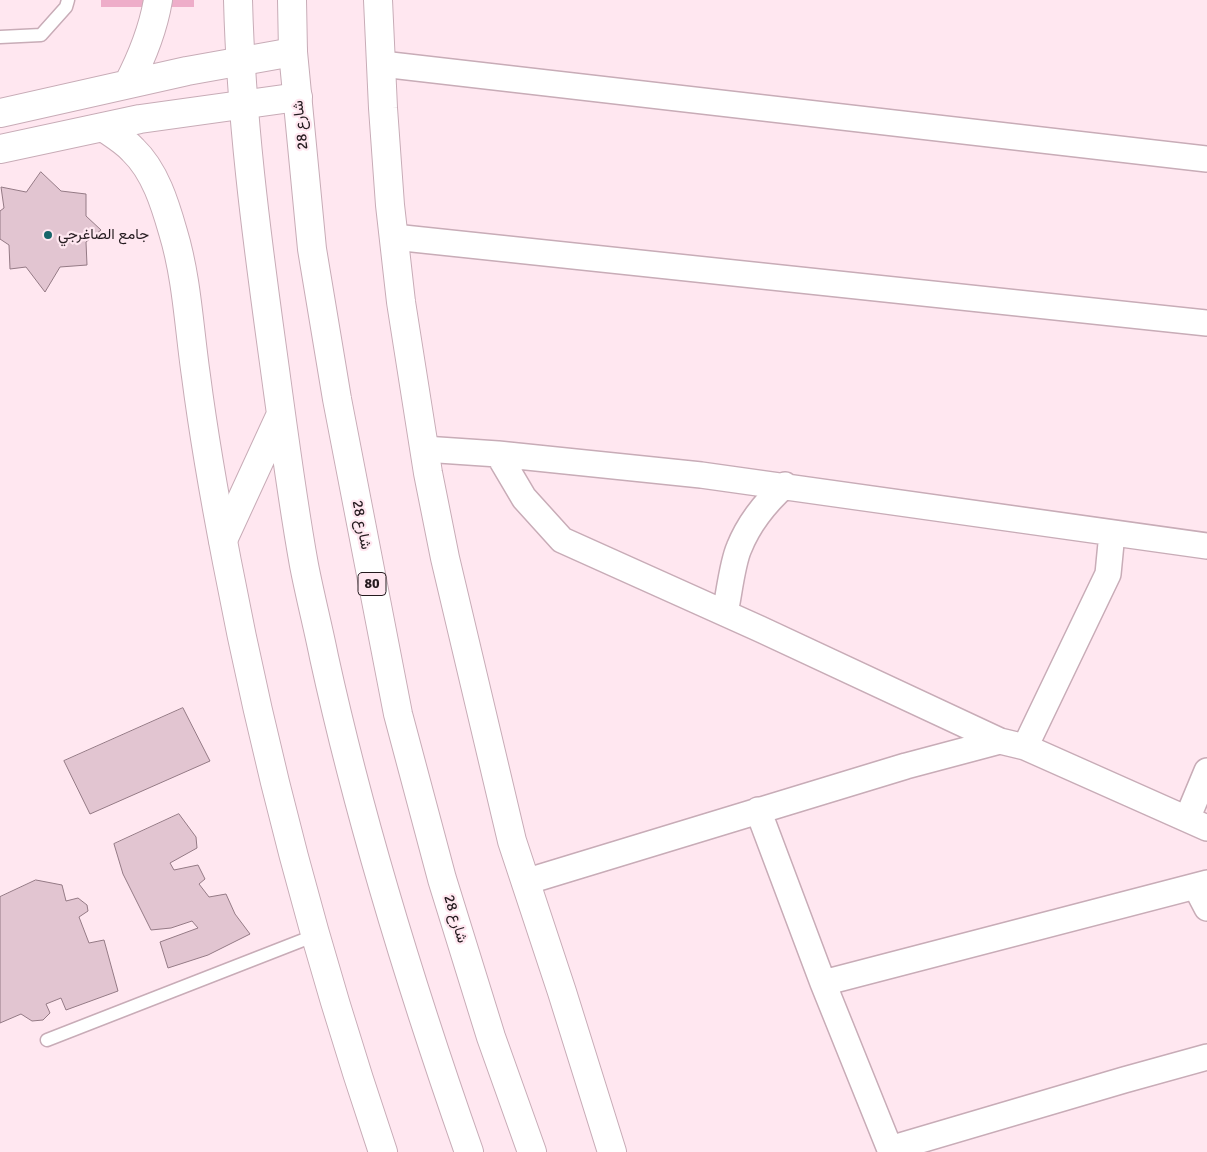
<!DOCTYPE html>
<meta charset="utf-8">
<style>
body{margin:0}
canvas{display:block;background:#ffe7f0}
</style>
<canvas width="1207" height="1152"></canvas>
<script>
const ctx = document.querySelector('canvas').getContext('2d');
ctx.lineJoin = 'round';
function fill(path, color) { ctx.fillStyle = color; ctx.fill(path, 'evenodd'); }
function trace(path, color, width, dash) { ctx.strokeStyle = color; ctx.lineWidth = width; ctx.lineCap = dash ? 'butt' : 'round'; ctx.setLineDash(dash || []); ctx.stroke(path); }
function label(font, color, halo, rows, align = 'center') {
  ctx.font = font + ' Signika,Vazirmatn,sans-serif'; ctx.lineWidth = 4.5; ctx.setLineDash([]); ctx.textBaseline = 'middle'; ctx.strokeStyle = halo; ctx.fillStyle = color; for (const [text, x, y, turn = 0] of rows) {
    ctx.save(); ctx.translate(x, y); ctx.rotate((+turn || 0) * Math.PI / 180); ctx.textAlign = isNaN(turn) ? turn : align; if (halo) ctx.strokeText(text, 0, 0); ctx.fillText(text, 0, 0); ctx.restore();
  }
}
fill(new Path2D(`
 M101,0h93v7h-93z`), '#eeadc9');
const building = new Path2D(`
 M41,172l20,19 25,3v22l15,14 -15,12 1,23 -27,2 -15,25 -19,-25 -16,2 -1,-24 -9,-6v-28l4,-3 -3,-21 25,5z
 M183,708l27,53 -120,53 -26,-53z
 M179,814l17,23 1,11 -27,15 4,7 24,-5 7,14 -6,5 10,13 17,-3 9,20 15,20 -42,21 -40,13 -8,-26 38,-14 -6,-7 -21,7 -20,2 -28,-56 -9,-30z
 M36,880l26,5 4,16 12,-3 9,7 1,6 -9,6 10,26 15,-3 14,51 -52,19 -5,-12 -15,6 4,9 -7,7 -11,1 -11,-7 -21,9v-126z`);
fill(building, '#e2c5d1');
trace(building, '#947a85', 1);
const lane = new Path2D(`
 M0,37l41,-2 25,-28 2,-7
 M47,1040l269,-105`);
const street = new Path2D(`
 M382,64l825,95
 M394,237l813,86
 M424,449l74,5 203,21 506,71
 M498,454l26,44 38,42 198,89 240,112 25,6 182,81
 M725,613c4,-18 7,-49 14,-65 10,-25 26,-45 46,-63
 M1025,747l83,-173 4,-41
 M758,810l65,173 68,169
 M1187,819l20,-48
 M525,882l381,-116 94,-25
 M1196,887l11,21
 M823,983l384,-100
 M890,1149l234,-69 83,-23`);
const secondary = new Path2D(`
 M378,0l5,108 7,97 11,97 27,171 17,85 67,283 50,151 50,160
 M128,84c14,-27 25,-54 30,-84
 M0,113l187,-42 106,-19
 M103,127c10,7 22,14 30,23 22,21 32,54 40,82 14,46 16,96 23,144 8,62 19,124 31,186 38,200 91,398 156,590
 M0,149l140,-30 158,-22`);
const highway = new Path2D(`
 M238,0c3,117 18,232 34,348 10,72 19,145 32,217 6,31 14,62 20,92 37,169 88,333 145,495
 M292,0l1,52 19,197 25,150 61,315 44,165 49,158 41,115
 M223,540l58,-126`);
trace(lane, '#c8acb7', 15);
trace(street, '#c8acb7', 28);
trace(secondary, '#c8acb7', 30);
trace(highway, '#c8acb7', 30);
trace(lane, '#fff', 12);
trace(street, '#fff', 25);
trace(secondary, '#fff', 28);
trace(highway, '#fff', 28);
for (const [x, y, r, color] of [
 [48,235,5,"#17656a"]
]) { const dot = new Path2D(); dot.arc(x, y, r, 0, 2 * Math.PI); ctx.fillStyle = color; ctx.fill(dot); trace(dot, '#ffe7f0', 2); }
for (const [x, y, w] of [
 [372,584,28]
]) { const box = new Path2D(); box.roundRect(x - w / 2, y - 11.5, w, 23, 4); ctx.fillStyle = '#ffe7f0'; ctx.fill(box); trace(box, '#251b1f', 1); }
label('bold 14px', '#251b1f', null, [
 ["80",372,584]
]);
label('15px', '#251b1f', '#ffe7f0', [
 ["شارع 28",301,125,-96],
 ["شارع 28",361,525,79],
 ["شارع 28",455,919,73]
]);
label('15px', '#251b1f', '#ffe7f0', [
 ["جامع الصاغرجي",58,235]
], 'left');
</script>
